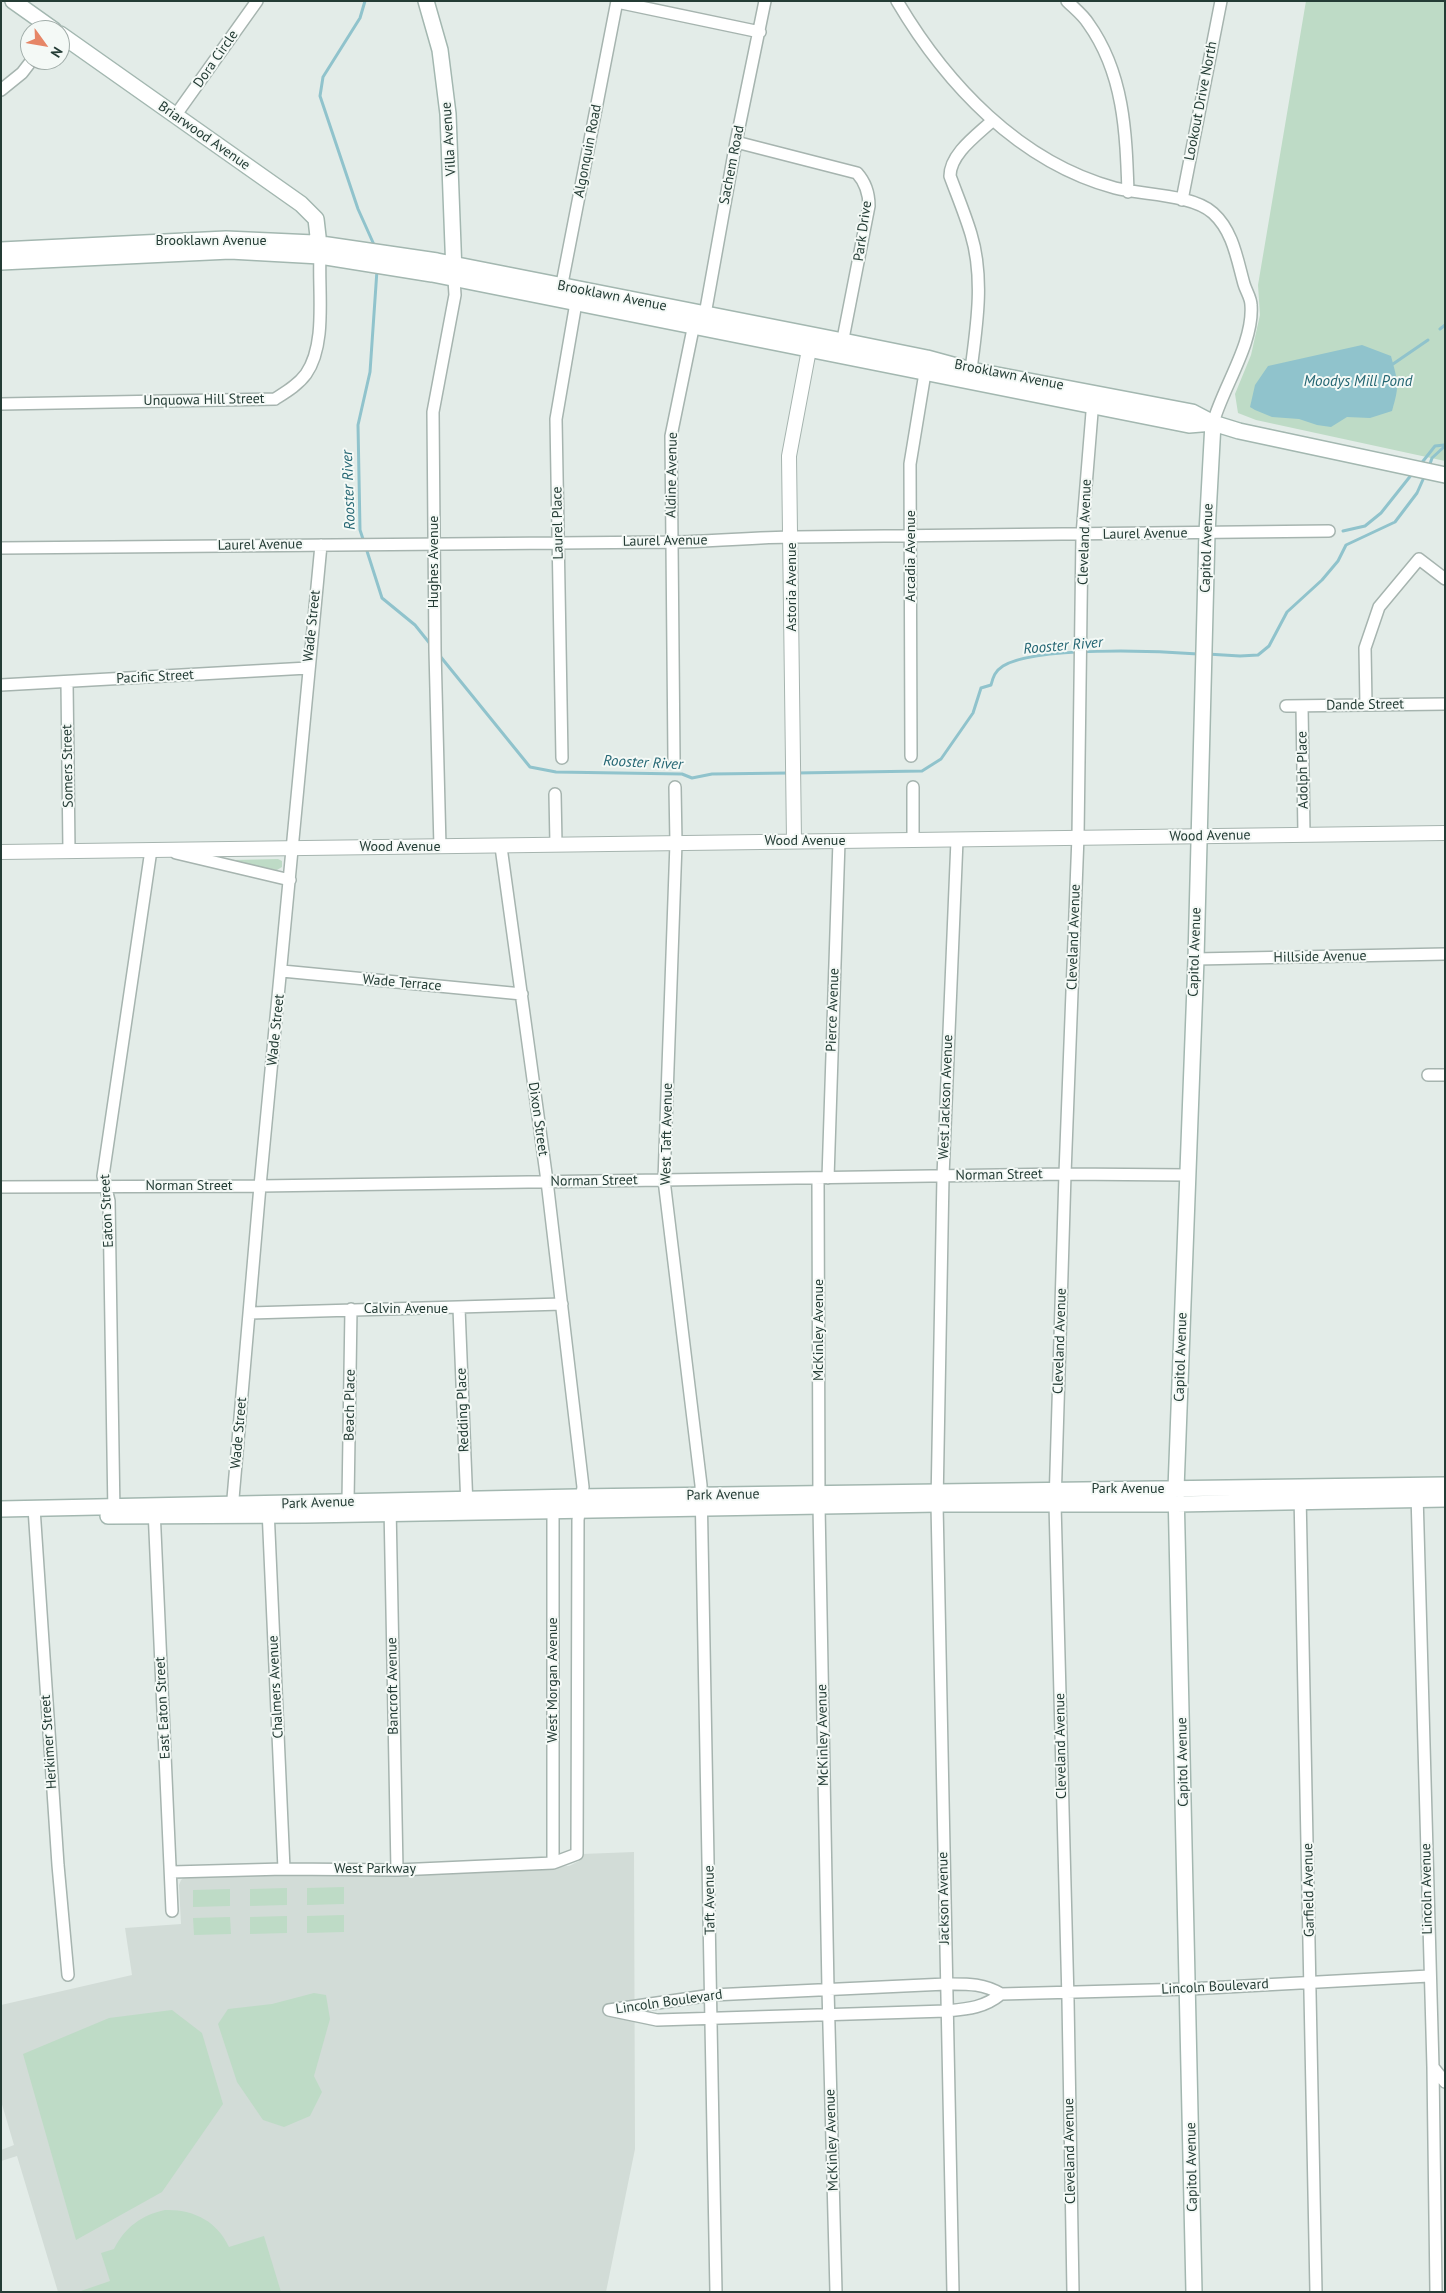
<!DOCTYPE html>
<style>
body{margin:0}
#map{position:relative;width:1446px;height:2293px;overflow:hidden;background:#e3ece8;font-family:"PT Sans",sans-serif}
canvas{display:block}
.frame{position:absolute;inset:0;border:2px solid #243c35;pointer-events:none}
.north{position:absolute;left:20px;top:20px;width:50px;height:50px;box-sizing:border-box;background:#f4f9f6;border:1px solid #a1ada9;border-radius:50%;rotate:122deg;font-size:14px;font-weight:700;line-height:20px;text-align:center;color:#243c35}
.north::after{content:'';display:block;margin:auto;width:18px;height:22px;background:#e68667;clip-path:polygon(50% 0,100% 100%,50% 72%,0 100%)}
</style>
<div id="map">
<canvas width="1446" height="2293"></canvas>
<div class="frame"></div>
<div class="north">N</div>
</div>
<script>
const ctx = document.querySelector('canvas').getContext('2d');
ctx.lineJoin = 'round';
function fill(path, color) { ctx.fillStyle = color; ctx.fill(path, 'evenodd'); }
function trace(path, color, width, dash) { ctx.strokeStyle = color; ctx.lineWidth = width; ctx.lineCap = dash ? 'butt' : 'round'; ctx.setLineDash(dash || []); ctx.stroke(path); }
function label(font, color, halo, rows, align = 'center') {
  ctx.font = font + ' "PT Sans",sans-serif'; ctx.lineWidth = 4; ctx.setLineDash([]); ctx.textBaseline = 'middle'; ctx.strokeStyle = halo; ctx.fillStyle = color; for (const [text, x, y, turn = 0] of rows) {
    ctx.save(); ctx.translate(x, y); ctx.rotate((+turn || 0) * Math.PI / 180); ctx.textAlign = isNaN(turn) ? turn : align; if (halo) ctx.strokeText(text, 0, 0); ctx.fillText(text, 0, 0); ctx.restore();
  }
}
fill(new Path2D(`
 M634,1852l1,297 -29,143h-548l-41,-136 -16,5v-11l13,-5 -13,-44v-96l131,-30 -7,-47 56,-4 -2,-39 2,-5 5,-4 174,-1 209,-9 10,-5 3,-7z`), '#d2dcd7');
fill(new Path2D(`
 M1306,1h139v460l-189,-41 -18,-7 -3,-19 16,-39 9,-40 -2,-30z
 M278,859l4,2v6l-5,3 -46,-9v-1z
 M344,1887v17l-37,1v-17z
 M287,1888v17l-37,1v-17z
 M230,1889v17l-37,1v-17z
 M344,1915v17l-37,1v-17z
 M287,1916v17l-37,1v-17z
 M230,1917l1,17 -37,1 -1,-17z
 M314,1993l12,2 4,24 -16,57 8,16 -12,24 -26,11 -21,-7 -26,-38 -19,-58 10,-15 44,-5z
 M172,2010l30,23 21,71 -61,88 -86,48 -53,-186 86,-36z
 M165,2210c28,-1 52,11 64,37l35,-11 17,56h-203l32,-11 -9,-28 13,-4c11,-22 28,-34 51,-39z`), '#bedbc6');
fill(new Path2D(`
 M1362,345l29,11c7,27 9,28 1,55l-22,7 -23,-1 -16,10 -14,-2 -18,-6 -27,-2 -17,-7 -5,-3 5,-22 13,-19z`), '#90c3cc');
trace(new Path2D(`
 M365,1l-5,17 -37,59 -3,19 38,113 17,38
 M1440,329l5,-4
 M1393,364l35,-24
 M1420,465l15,-19 9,-1
 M1429,467l3,-9 13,-12
 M1343,531l22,-5 16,-13 31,-39
 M364,542l-4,-12 -2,-105 12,-53 7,-102
 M366,548l16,50 33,27 16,20
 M1207,654l33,2 18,-1 11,-9 18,-34 35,-32 16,-19 8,-16 49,-23 22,-29 8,-18
 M440,656l90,111 26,5 126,2 10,4 20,-4 77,-1
 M796,773l126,-2 19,-12 32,-46 8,-25 10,-3c2,-8 4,-14 12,-19 32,-20 155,-15 195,-12`), '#90c3cc', 3);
const minor = new Path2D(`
 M897,1c49,83 122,161 218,187 27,7 77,6 98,25 20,18 24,46 31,71 2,7 7,14 7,21 3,38 -28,82 -38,118
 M1067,1c7,7 16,14 21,22 36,50 38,109 40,169
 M617,2l143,30
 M1,90l21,-17 10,-13
 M175,116l82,-115
 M736,142l121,31c9,10 12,20 12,33l-28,143
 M1182,200l39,-199
 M560,294l57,-293
 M704,320l32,-178 29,-141
 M970,377c6,-47 15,-97 1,-143 -6,-20 -14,-39 -21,-58 0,-22 27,-41 42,-55
 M1,404l274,-5c11,-7 23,-14 31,-25 21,-30 12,-83 14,-118
 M1,548c223,-2 445,-4 668,-6 42,0 84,-5 126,-5 178,-1 356,-3 534,-6
 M67,682l2,169
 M1,685l307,-17
 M1366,705l-1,-57 14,-41 40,-48 26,20
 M1286,706l159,-2
 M1302,707l2,127
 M911,756l-1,-292 16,-97
 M562,758l-6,-339 21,-122
 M674,759l-3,-323 24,-117
 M675,787l1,56 -12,337 37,305 15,807
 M555,794l1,50
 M913,841v-54
 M440,847l-5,-197 -2,-238 22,-117 -1,-16
 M176,853l114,27
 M1196,959l249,-5
 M282,971l240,23
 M1428,1075h17
 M828,1178l11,-337
 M818,1179l1,327 9,483 8,303
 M1,1187l259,-1 805,-12 122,1
 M459,1308l8,199
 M250,1313l312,-9
 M1300,1494l16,798
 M1417,1494l16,573 3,225
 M348,1501l3,-192
 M390,1506l7,364
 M34,1508l24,357 10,110
 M154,1509l18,402
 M268,1509l16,360
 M232,1510l28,-324 61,-641
 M114,1514l-5,-313 -6,-25 48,-326
 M553,1863v-359
 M172,1872l112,-3 113,1 156,-7 24,-9 1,-334 5,-33 -36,-306 -46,-334
 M1001,1994c-17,14 -34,15 -55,17l-289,9 -48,-10 103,-15 234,-11c20,0 37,-1 55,10l188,-5 240,-13
 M1433,2067l12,15
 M953,2292l-16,-788 6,-328 14,-336
 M1073,2292l-5,-292 -13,-496 10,-330 13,-338 4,-301 11,-135`);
const tertiary = new Path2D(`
 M794,841l-5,-385 22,-117
 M1,852c481,-4 963,-15 1444,-19`);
const secondary = new Path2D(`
 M13,1l41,29
 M426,1l14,49 8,64 6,159
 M60,34l241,170 15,15 4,35
 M1,250l225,-11 88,4 123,18 406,80 84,17 44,12 221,42 21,11 26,8 206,44
 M1,262l229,-11 90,5 112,18 757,151 24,-2
 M1,1509l576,-12 868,-12
 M108,1516l198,-1 631,-11h240l268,-5
 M1194,2292l-18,-803 20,-530 11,-426 6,-110`);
trace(minor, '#a6b4af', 14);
trace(tertiary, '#a6b4af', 16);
trace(secondary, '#a3b7b0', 18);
trace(minor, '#fff', 11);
trace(tertiary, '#fff', 14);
trace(secondary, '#fff', 15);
label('14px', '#243c35', '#f4f9f6', [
 ["Dora Circle",216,59,-55],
 ["Lookout Drive North",1201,101,-79],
 ["Briarwood Avenue",204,136,35],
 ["Villa Avenue",449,139,-94],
 ["Algonquin Road",588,151,-79],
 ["Sachem Road",732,165,-79],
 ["Park Drive",863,231,-82],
 ["Brooklawn Avenue",211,241],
 ["Brooklawn Avenue",612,296,11],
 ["Brooklawn Avenue",1009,375,11],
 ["Unquowa Hill Street",204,400,-1],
 ["Aldine Avenue",672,475,-89],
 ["Laurel Place",558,523,-91],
 ["Cleveland Avenue",1085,532,-88],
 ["Laurel Avenue",1145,534,-1],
 ["Laurel Avenue",665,541,-1],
 ["Laurel Avenue",260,545,-1],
 ["Capitol Avenue",1207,548,-88],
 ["Arcadia Avenue",911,556,-90],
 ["Hughes Avenue",434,562,-90],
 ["Astoria Avenue",792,587,-90],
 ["Wade Street",312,626,-84],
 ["Pacific Street",155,677,-3],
 ["Dande Street",1365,705,-1],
 ["Somers Street",68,766,-91],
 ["Adolph Place",1303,770,-91],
 ["Wood Avenue",1210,836,-1],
 ["Wood Avenue",805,841],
 ["Wood Avenue",400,847],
 ["Cleveland Avenue",1074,937,-88],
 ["Capitol Avenue",1195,952,-88],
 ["Hillside Avenue",1320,957,-1],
 ["Wade Terrace",402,983,5],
 ["Pierce Avenue",833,1010,-88],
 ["Wade Street",276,1030,-84],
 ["West Jackson Avenue",946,1097,-88],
 ["Dixon Street",538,1119,82],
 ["West Taft Avenue",667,1134,-89],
 ["Norman Street",999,1175,-1],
 ["Norman Street",594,1181,-1],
 ["Norman Street",189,1186],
 ["Eaton Street",107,1211,-93],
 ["Calvin Avenue",406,1309],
 ["McKinley Avenue",819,1330,-90],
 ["Cleveland Avenue",1060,1341,-88],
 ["Capitol Avenue",1181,1357,-88],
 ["Beach Place",350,1405,-89],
 ["Redding Place",463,1410,-92],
 ["Wade Street",239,1433,-85],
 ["Park Avenue",1128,1489],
 ["Park Avenue",723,1495,-1],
 ["Park Avenue",318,1503,-2],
 ["West Morgan Avenue",553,1680,-90],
 ["Bancroft Avenue",393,1686,-91],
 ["Chalmers Avenue",276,1687,-93],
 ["East Eaton Street",163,1708,-93],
 ["McKinley Avenue",823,1735,-91],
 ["Herkimer Street",49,1742,-94],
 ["Cleveland Avenue",1061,1746,-91],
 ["Capitol Avenue",1183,1762,-91],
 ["West Parkway",375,1869],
 ["Lincoln Avenue",1427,1889,-91],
 ["Garfield Avenue",1309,1890,-91],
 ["Jackson Avenue",944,1898,-91],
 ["Taft Avenue",710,1900,-91],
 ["Lincoln Boulevard",1215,1987,-3],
 ["Lincoln Boulevard",669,2002,-8],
 ["McKinley Avenue",832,2140,-92],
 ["Cleveland Avenue",1070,2151,-91],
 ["Capitol Avenue",1192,2167,-91]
]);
label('italic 15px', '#246673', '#f4f9f6', [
 ["Moodys Mill Pond",1358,382],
 ["Rooster River",349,490,-92],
 ["Rooster River",1063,646,-5],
 ["Rooster River",643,763,3]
]);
</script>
